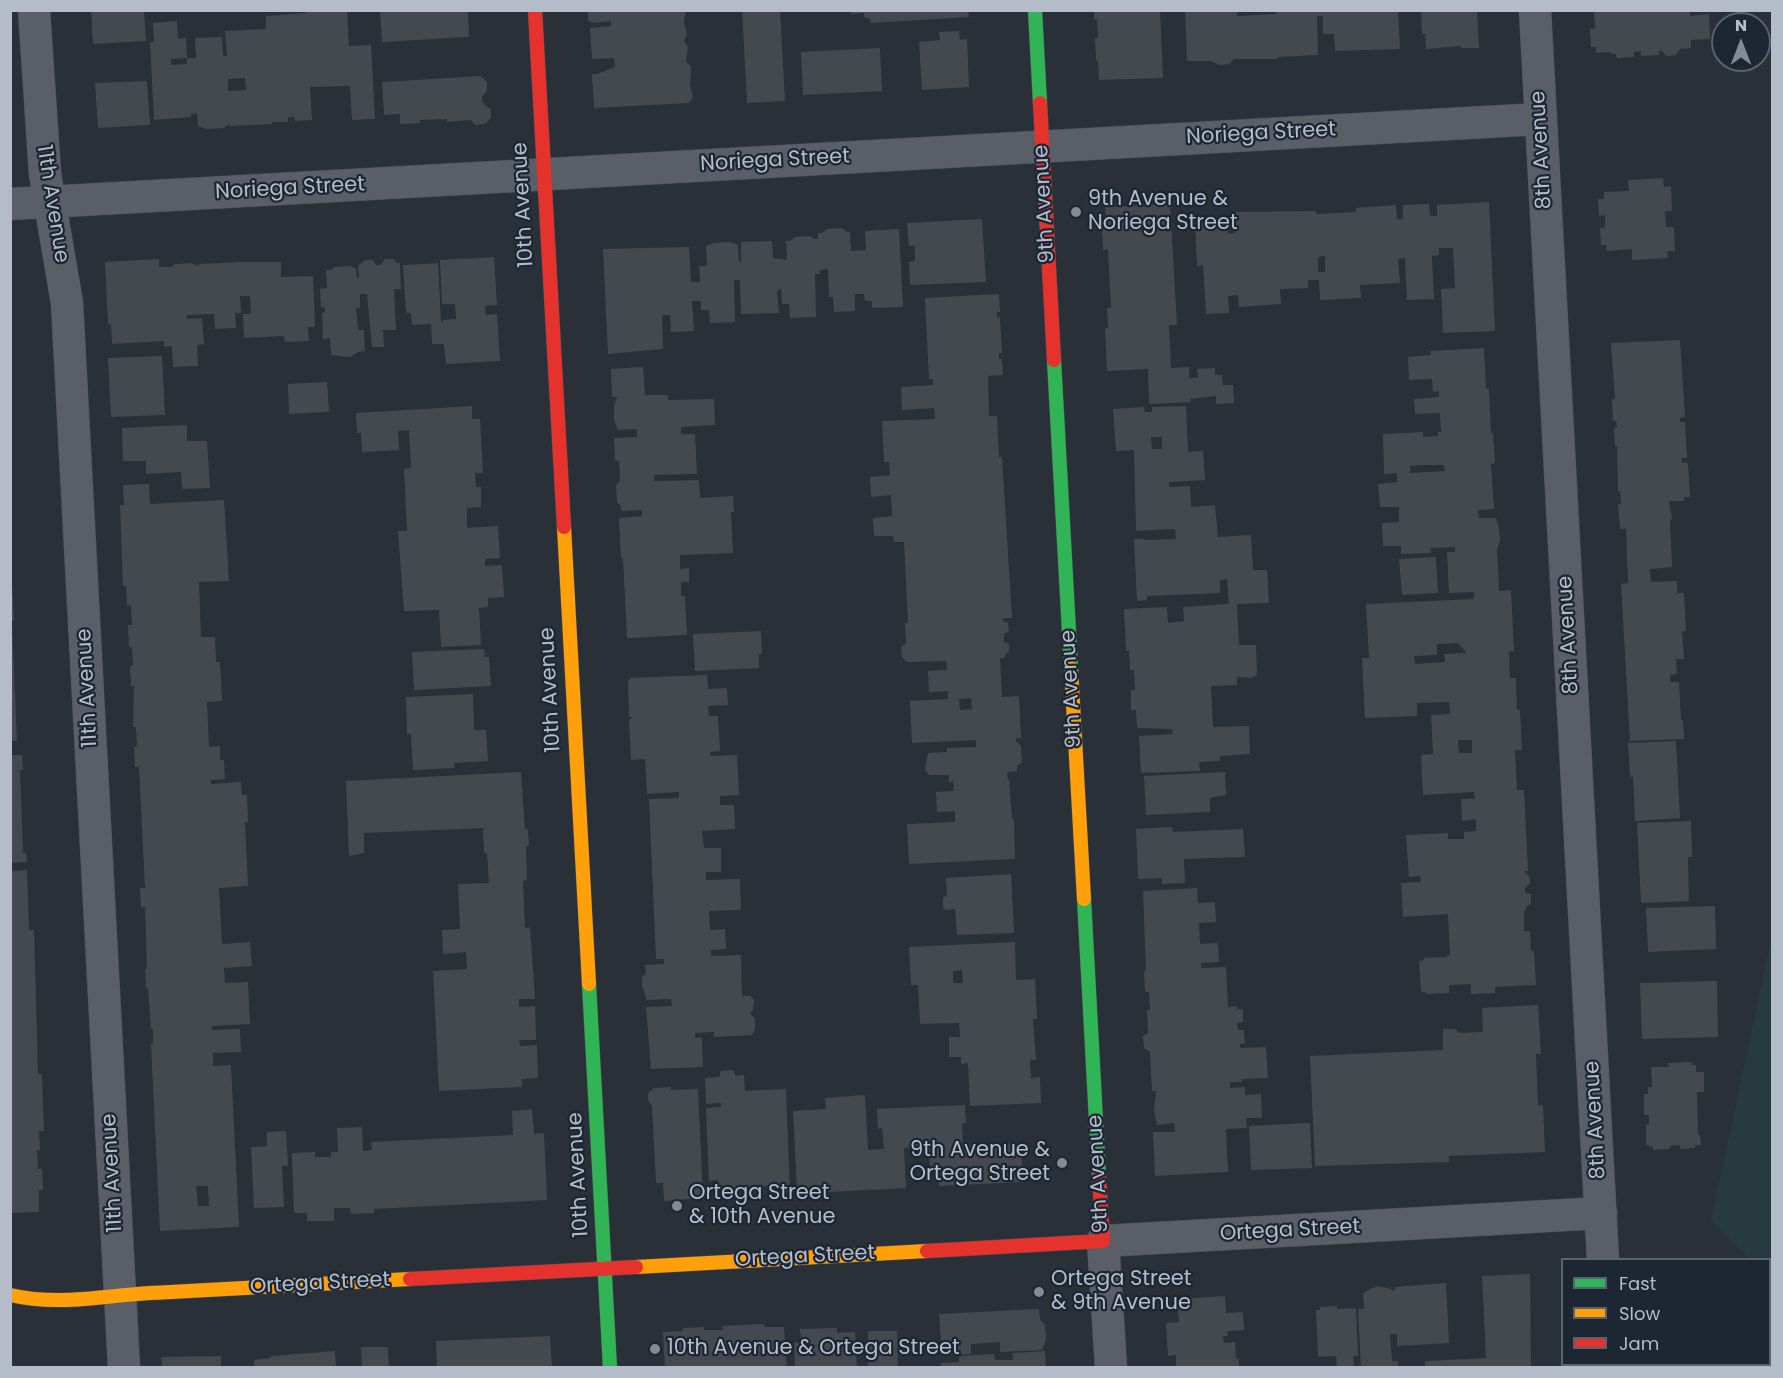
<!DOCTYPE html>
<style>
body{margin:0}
#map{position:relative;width:1783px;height:1378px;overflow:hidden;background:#2a3038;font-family:Poppins,sans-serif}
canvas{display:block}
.frame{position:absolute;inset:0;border:12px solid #b4bcc9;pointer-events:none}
.legend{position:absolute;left:1561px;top:1258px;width:210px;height:108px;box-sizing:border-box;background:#1d2633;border:2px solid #59626f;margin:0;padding:8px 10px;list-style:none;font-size:18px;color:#b4bcc9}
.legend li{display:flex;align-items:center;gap:12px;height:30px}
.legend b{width:30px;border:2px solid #59626f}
.north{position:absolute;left:1711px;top:12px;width:60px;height:60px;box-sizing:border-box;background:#1d2633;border:2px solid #59626f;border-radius:50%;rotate:0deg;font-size:16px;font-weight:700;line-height:24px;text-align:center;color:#b4bcc9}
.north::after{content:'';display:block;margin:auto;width:21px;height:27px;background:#848b96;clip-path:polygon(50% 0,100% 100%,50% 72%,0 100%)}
</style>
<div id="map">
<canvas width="1783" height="1378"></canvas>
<div class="frame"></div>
<ul class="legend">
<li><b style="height:8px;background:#30b455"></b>Fast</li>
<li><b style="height:8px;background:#ff9f0a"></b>Slow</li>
<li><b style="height:8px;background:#e5322d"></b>Jam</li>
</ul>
<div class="north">N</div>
</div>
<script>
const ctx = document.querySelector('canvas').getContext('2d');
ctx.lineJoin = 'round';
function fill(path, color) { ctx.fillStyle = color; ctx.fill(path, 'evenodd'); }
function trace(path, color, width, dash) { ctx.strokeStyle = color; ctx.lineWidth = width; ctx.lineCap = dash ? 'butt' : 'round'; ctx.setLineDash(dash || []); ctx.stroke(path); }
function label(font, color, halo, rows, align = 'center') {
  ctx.font = font + ' Poppins,sans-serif'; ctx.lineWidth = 4.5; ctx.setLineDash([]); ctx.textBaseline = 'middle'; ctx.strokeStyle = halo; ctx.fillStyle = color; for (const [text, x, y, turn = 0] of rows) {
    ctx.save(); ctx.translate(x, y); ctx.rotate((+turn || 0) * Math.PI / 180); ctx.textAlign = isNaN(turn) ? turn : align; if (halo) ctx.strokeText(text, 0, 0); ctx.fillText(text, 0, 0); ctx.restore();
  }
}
fill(new Path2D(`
 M1772,935v348l-2,-3v-20l-20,-1 -39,-38z`), '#273a3e');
fill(new Path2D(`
 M91,10h53l2,31 -53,3z
 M306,10h41l2,36 22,-1 4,74 -23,1 -2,-34 -40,1 2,33 -17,1 -1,-4h-6v5h-16v2l-42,2v-2l-7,4 -17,1 -8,-3 -1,-13 -6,1v3l-37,3 -4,-78h4l-1,-19 24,-2 1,18 8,-1 1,20h9l-1,-20 27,-1 1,19h4l-2,-25 41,-2v-13l40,-3zM187,58v6l-16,1v-6zM245,78l1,12 -18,1v-12z
 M380,10h88l1,27 -87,5z
 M588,10h98l-2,12 3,13 -3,6 4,6 -2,15 5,4 -1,19 3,13 -4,5 -95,5 -2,-34h5l18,-7 -1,-9 -22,1 -2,-31 21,-2v-5l-19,2 -4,-3z
 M742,10h38l5,91 -38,2z
 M851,10h120l-3,3 1,4 -99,6v-4l-6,-2v-4l-13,1z
 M1094,10h66l3,68 -64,2 -1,-20 -2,1 -1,-23h3l-1,-19h-3z
 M1185,10h52v6l39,-2v-4h122l2,39 -65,2 -1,-17h-11v-18h-6l1,39 -40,2v2h-44l-5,5 -9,1 -10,-4h-23z
 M1421,10h56l2,38h-18v-2l-35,3 -1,-15h-3z
 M1611,10h79v6l19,-2 1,25 -19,1v8l-11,1 -4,6 -9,1 -5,-5h-3v4l-18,1v-5l-7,1v5l-17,1 -1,-4h-5v-2l-15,1v-6h-5l-1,-18h5l-1,-18z
 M959,31l1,9 7,-1 2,48 -47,3 -3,-48 21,-2 -1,-8z
 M880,48l2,43 -79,4 -2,-43z
 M481,76l6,6v9l-5,6v5l9,8v8l-6,6 -10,1 -4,-5 -24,2v-3l-27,1v3l-20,1v-10l-16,1 -2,-33z
 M147,81l3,44 -52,3 -3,-45z
 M1663,178l1,9 7,-1 1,25h-7l1,16h8l1,24h-8l1,7 -36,2v-11l-25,2 -1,-6h-5l-1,-17h5v-13l-6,1 -1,-17h6v-7l25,-1 -1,-11z
 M1489,202l6,129 -52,2 -2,-44 14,-1 -2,-40h-14v7l-7,1 2,43 -27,1 -2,-42 -7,1 2,24 -40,2 1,13 -41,2 -1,-20h-11v8l-28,1 1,15 -42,3 -1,-12 -10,1 1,17 -23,1 -3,-49 -6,1 -2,-44h4l4,-4 11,-1 14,3v14l7,-1 -1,-21 82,-1v3l40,-2v-4l40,-3 1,14h6v-14l26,-1 1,12h7v-11zM1325,256v16h-7v-15z
 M1170,204l7,121h-8l2,43 18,-1v11h9l-1,-9 18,-1v7h7l1,10h10l1,18 -18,1v-8l-26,3 1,3 -42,2 -1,-35 -41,2 -2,-42 3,-1 -1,-20h4l-3,-59 -5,1 -1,-22h5l-2,-21z
 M982,219l4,63 -76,3 -1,-23 6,-1v-15h-6l-2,-23z
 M842,228l5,4h3l1,19 15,-1 -1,-19 34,-2 4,78 -31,1v-7h-7l-1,-7h-9v17l-21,1 -1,-15h-4l-1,-28 -8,1v4h-5l1,43 -26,1 -1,-14h-7l-1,-15 -4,2 2,22 -38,1 -1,-34h-6l1,42 -25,1 -1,-13h-8v-9h-9l2,30 -23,1 -1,-17h-8l1,34 -55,5 -5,-105 86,-2 2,35h9l-1,-16h8l-1,-20 8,-3 16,-1 8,3 1,17h2v-20l31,-1 1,17 14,2 -1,-19h4l5,-4 15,-1 4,3h4v-6h4l5,-4z
 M494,257l3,48 -12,1 1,9 11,-1 3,47 -54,3 -2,-20h-12l-1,-20 -19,1 -1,-12h-5l-3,-48 35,-2 3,59h2v-2l13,-1 -1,-15h-13l-2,-44z
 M159,259v8h12l4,-3 16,-1 8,3v-2l40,-2h42v15l32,-1 2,51h-7l1,14 -24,1 -1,-6 -40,2 -1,-24h8l-1,-18h-10l1,17h-6l1,15 -21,1 -1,-15 -27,1v4l15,-1 2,26 -7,1 1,21 -25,1 -1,-21 -8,1v-6l-52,3 -1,-20h-3l-3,-62z
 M385,259h8l4,4h3l1,26h-7l2,41h-13l1,17h-12l-5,-53h-7v14h-4l2,22h6l1,21 -7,1 -8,5 -19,-2 -1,-17 -7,1 -1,-26 3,-1v-5l-4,1 -1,-19 7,-1 -1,-18h5l4,-3 16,-1 5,3 1,9h2l-1,-12 7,-6h8l3,5h5z
 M999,294l1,18h-3v6l3,-1 2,36h-3v6h3l1,16 -15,1 1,40h8l2,41h3l10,161h-9v3l5,2 1,8 -5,3v8l5,2v7l-4,4v3h-5l2,39 17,-1 2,42h-5v3l5,5 1,16 -5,4v5l-10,1 1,7h1l3,40h2l1,40 -106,5 -2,-40 48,-2v-11l-18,1 -1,-20 18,-1 -1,-10 -4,1v-7h-20l-4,-5 3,-17 19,-1v-4l29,-1v-7l-64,3 -2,-42 38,-2v-8l-19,1 -1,-21 19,-1 -1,-9 -39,1 -5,-5 -1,-10 5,-4 -1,-20h3l-4,-81h-10l-1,-6h-19l-1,-18 19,-2 -1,-21 -20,2 -1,-20 20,-2 -1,-13h-5l-2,-41 53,-2 -1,-11 -32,2 -1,-23 32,-2v-6h-4l-4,-81zM971,698l1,11 -12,1 -1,-11z
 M1680,340l5,77 -5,1v4h5l2,36h-5v5h6l2,34h-6v4h-15l3,18 -2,2 2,46 -22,2 1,13 26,-1v12h7l2,38h-4l2,28h-8l1,15 -7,1v7h9l2,38h2l1,19 -54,2 -9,-157 7,-1 -2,-54h-6l-2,-25h3l-1,-13h-2l-1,-45h-2l-1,-18h3l-1,-7h-3l-1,-22h3l-4,-56z
 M1484,348l2,41h3l2,44h2l2,30 -4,1 3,45 -16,1 1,8h17l3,10 1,13 -3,8 2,42 12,-1 3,61h-5l1,27h6l1,32h3l2,40h-7l2,40h7l4,81h-4l5,5 1,8 -5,4v5l6,1v10l-5,3v3l-2,1v20h6l1,20h3l2,34 -41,2v6l-24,1v-10l-22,1v8l-23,1v-2h-5l-2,-31 5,-1v-2l23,-1v-2h3l-2,-41 -45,3 -2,-34 20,-1 -1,-6 -11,1 -3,-42 42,-2v6h16v-7l12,-1v-12l-14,2 -1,-22h14l-1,-7 -51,3 -2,-40 12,-1 -2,-39 19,-1 -1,-12 -32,1v13l-52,2 -3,-60h7l-3,-54 108,-5v-7l-25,1 -2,-41h8v-5l-25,1 1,5 -30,1v-8h-18l-1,-23 17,-1v-15h-19l-2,-23 19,-2v-9l-13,1 -1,-40 40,-2v5l15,-1v-4h3l-1,-19 -25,1 -1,-15 25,-2v-6l-6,1 -1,-13 -23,1 -1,-23 23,-2 -1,-4zM1421,465h23l1,6 -35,2v-7zM1458,643l9,10 -23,1 1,8 -30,2 -1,-8 23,-1v-11zM1458,740h14v13h-13z
 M162,356l3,59 -54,2 -3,-59z
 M643,367l2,28h23v5l46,-1 1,26 -34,2v7h14l2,40 -43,1v6l45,-1 1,18 33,-2 1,16h-3l2,41 -53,2v14l9,-1v14h-8v14h4l2,39 -60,3 -4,-80h-2l-2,-40 23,-2v-6l-21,1v-4l-4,-5 -1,-17 4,-4v-4l-1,-16h-4l-1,-23 23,-1v-8l-19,1 -4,-10v-14l3,-9h-5l-1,-28z
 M327,382l2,30 -40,2 -1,-30z
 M472,406v13h8l3,54h-8l1,14h5v20l-14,1v20l31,-2 2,32 -15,1v7l17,-1 2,32 -16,1v9l-9,1 2,37 -40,2 -2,-37 -35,1 -6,-80h9l-3,-62 7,-1 -2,-38 -11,1 1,19 -37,2 -1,-19h-4l-1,-20z
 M1186,406l2,46 15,-1 2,29 -36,2v5l21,-1 1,21 24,-2 3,32 33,-2 2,35h14l2,33 -32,1 2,41h17l1,30 -6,3 -14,-1v8l-26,1 2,41 36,-1 1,28 -30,2v5l-21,1 1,9 -59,2 -2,-37 34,-2 -1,-5 -35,-1 -1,-18h-5v-20h4l-1,-20h-4l-1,-20 -3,1 -2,-42 43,-2 1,16 16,-2 -1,-14 46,-3 -2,-25 -7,1v13l-73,3v4l-10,1 -3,-62h9l1,1 32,-1 -1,-10 -39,2 -2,-81 -18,1 -3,-42 31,-2 1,5h7v-5zM1151,437h11v12h-10z
 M187,425v16h20l3,47 -28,1 -1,-17 -35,2v-13h-23l-1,-33z
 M149,484l1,20 74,-4 5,81 -30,1 2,55h14l1,25h4l2,39 -15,1 2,45 11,-1v14h4l1,19 -14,1v4l30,-2 1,13h5l1,27h-3l3,64 -29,2 3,56 28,-2 2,24 -28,2 1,15 23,-1 2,42 -38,2v4l28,-1 1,23 -28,1v13l18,-1 8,162 -79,4 -9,-187h2v-15h-2l-3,-41h-2l-1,-19h2l-2,-62h-4l-1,-19h5l-6,-121h-4l-1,-20 3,-1 -1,-19h-3l1,-41h-3l-1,-20h3l-1,-19h-3l-1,-22h4l-1,-20 -4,1 -1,-20h-3l-3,-81h4l-1,-20zM196,1186h12l1,20h-11z
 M1436,557l2,36 -36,2 -3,-36z
 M10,581h2l2,40h-4z
 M10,623h2l5,118h-7z
 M761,631l1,23h-3v14l-64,3 -2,-37z
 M484,649l1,8h4l2,29 -77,4 -2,-38z
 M707,675l1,14 19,-1 1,17 -20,1 1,10h9l2,35 -10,1 1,4 26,-1 2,40 -19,1v9h14l1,24 -33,2 2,17h17v24h-15v8l34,-1 1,31 -32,1 1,19 15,-1 1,20 -15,1v6l30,-1 1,41h8l4,4 -1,10 -3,3 5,6v11l-3,5 -38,2v-5l-19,1v5l7,-1 1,30 -52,2 -5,-62 26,-1 -1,-7 -24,1 -5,-15v-8l4,-4 -1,-8 19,-1v-5h-8l-7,-160 30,-1v-6l-32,2 -2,-35 -14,1 -2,-40 4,-3h-4l-1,-36 3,-3z
 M473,694l1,36h12l2,31 -34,2 1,5 -42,2 -2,-36h-4l-1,-37z
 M1676,741l4,77 -45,3 -2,-44h-3l-2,-34z
 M10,755h12l1,15h-3l3,83h3l1,9 -17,1z
 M521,772l4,57h3l1,17h-3l1,34 -4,1 2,47 5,-1 5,72h-16v8l16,-1 1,34h-17l1,6 17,-1 1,33 -16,1v8l-83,4 -6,-120 34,-2 -1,-17 -23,2 -1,-24 18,-1 -2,-45 31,-1 -2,-30h-3l-1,-24 4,-1 -123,5v20l-15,3 -3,-75z
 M1225,772l1,23 -16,3v14l-64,3 -2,-39z
 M1691,821l1,36h-4l1,44 -48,2 -4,-80z
 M1172,827l1,5 70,-3 2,28 -61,2 1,24 -23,1v-6l-24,1 -2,-50z
 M27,870l2,60h5l4,144h4l2,57h-5l1,19h-3l1,19h4l1,21h-4v22l-29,1v-342z
 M1011,874l3,59 -57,2 -2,-26 -9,1 -3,-3v-9l4,-3 -1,-17z
 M1197,888l1,15 17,-1 1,20 -17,1 1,21 18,-1 1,19 -18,1v5l25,-1 2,40 9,-1v3h6v13l-6,1 1,7h6l1,14h-5v4l26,-1 2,31 -26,1v3h-12v6l15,-1v8l16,-1 1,24h-16l1,10 -21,1 2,43 -73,4 -2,-44h22l-1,-9 -17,2 -3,-14 2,-20h-4l-2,-39 -6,-4 -1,-12 5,-3 -1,-23h3l-1,-18h-4l-1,-21h2l-3,-80z
 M1715,906l1,43 -68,3 -2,-44z
 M1015,942l1,38 19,-1 2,40h-4l3,41h-6l1,18 9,-1 1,26 -71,3 -2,-43 -7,1v-7h-12v-20h11l-1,-14 -39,1 -2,-39h-7l-2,-38zM962,970l1,13h-10v-12z
 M1717,981l1,56 -76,2 -2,-56z
 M1538,1005l3,49h-5l2,51h5l2,47 -96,4v6l-134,4 -5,-110 133,-6v-21h12l4,4 24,-1 -1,-24z
 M1692,1062v3h4v7h8v20h-7l1,43h2l1,10h-6v3l-15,1v-4l-10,1v3l-17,1v-3l-7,-2v-20h3v-10h-5v-21h4v-7h4l-1,-20h18l-1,-4z
 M733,1070l3,6 8,-1 1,16 41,-2 4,104 -10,1v-9l-61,5 -1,-10 -9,1 -3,-73 15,-1v-4l-15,1 -1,-26 14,-1 2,-6z
 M671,1087v3l27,-1 5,109 -39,3 -1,-18h-7l-4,-77 -4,-6v-7l6,-5z
 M865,1095l3,55 16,-1 -2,-21 -4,1 -1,-20 88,-4 1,18h-4l1,22 58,-2 2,39 -84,4 -1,-20h-8l-1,-19 -25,1 2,40 -77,4v-5l-32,2 -4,-78 33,-2 -1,-11z
 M532,1109l2,25 10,-1 3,67 -173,9v4l-23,1 -1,-6h-16v13h-27v-8h-13l-2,-60 23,-1v5h16v-5h7l-1,-24 25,-1 1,24 9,-1 -1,-8 142,-7 -1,-24z
 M1310,1123l2,45 -61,2 -2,-44z
 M286,1131l2,35h-6l2,41 -30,1 -3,-61 16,-1v-14z
 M1530,1274l1,94h-106v-7l61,-3 -4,-82z
 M1446,1283l3,60 -52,3v-12h-7l2,27h6v7h-37l-3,-59h6l-1,-16 14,-7 11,2 7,3v-4z
 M1225,1296l1,17 17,-1 1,18 -17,1 1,5h-5l1,7 11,-1 1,17 3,-1v10h-63v-13l-8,1 -2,-33 13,-1 -2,-23z
 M1337,1306v3l19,-1 2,48h-5l1,12h-17l-1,-12 -18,1 -2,-47h4v-3z
 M1039,1309l1,10 5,6 1,15 -4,10 -42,2v-10l-29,2v10l-29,1 -3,-41z
 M764,1324l1,3h19l3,41h-122l-2,-36 20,-1v-3l21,-1v3h19l-1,-4z
 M837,1328v5l18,-1 2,36h-62l-1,-25 7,-1 -1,-13z
 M868,1331h29l1,37h-30z
 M550,1336l2,32h-115l-1,-27z
 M361,1347h27l1,21h-27z
 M335,1351l1,17h-82v-8l17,-2v-2z
 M1045,1351l1,17h-105v-5l18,-1v-6l35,-2 1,6h18l-1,-7z
 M221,1356v12h-59l-1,-11z
 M1770,1360l2,3v5h-68l3,-4h63z`), '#444950');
const street = new Path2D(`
 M34,10l11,164 22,129 57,1065
 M1535,10l68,1250
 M10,204l1530,-85
 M1608,1364l1,4
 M1111,1368l-8,-127 498,-28`);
const fast = new Path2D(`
 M1035,10l5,93
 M1054,360l17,308
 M1084,899l15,277
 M589,984l21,384`);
const slow = new Path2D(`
 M564,527l25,457
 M1071,668l13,231
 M636,1267l291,-16
 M10,1295c48,11 92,1 140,-2 87,-4 174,-9 260,-14`);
const jam = new Path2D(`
 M535,10l29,517
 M1040,103l14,257
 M927,1251l176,-10 -4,-65
 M410,1279l226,-12`);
trace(street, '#484c53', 33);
trace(fast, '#484c53', 15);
trace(slow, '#484c53', 15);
trace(jam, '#484c53', 15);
trace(street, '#5a5e66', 32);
trace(fast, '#30b455', 14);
trace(slow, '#ff9f0a', 14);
trace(jam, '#e5322d', 14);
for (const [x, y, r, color] of [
 [1076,212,6,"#848b96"],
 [1062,1163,6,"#848b96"],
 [677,1206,6,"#848b96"],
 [1039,1292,6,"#848b96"],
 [655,1349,6,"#848b96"]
]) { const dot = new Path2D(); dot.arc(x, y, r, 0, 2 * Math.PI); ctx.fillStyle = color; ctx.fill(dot); trace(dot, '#1d2633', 2); }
label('21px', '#b4bcc9', '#1d2633', [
 ["Noriega Street",1261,134,-3],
 ["8th Avenue",1542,150,-93],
 ["Noriega Street",775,161,-3],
 ["Noriega Street",290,189,-3],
 ["11th Avenue",52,204,81],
 ["9th Avenue",1045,204,-93],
 ["10th Avenue",524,205,-93],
 ["8th Avenue",1569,635,-93],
 ["11th Avenue",88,688,-93],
 ["9th Avenue",1072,689,-93],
 ["10th Avenue",551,690,-93],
 ["8th Avenue",1596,1120,-93],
 ["11th Avenue",113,1173,-93],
 ["9th Avenue",1099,1174,-93],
 ["10th Avenue",579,1175,-93],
 ["Ortega Street",1290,1231,-3],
 ["Ortega Street",805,1257,-3],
 ["Ortega Street",320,1284,-3]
]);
label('21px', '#b4bcc9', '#1d2633', [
 ["9th Avenue &",1088,200],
 ["Noriega Street",1088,224],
 ["9th Avenue &",1050,1151,"right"],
 ["Ortega Street",1050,1175,"right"],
 ["Ortega Street",689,1194],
 ["& 10th Avenue",689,1218],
 ["Ortega Street",1051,1280],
 ["& 9th Avenue",1051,1304],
 ["10th Avenue & Ortega Street",667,1349]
], 'left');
</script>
